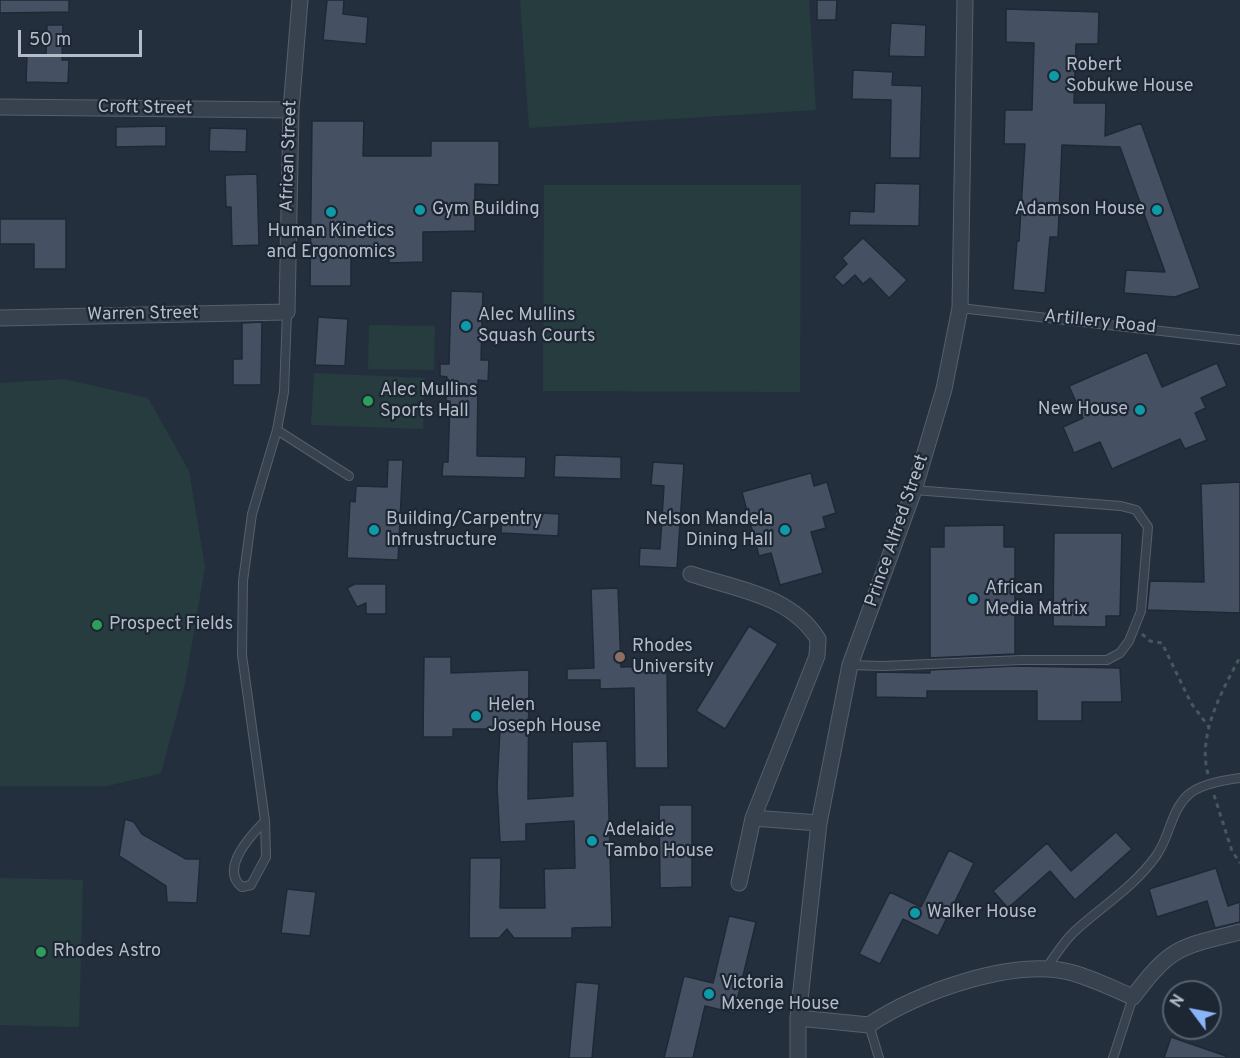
<!DOCTYPE html>
<style>
body{margin:0}
#map{position:relative;width:1240px;height:1058px;overflow:hidden;background:#242f3e;font-family:Overpass,sans-serif}
canvas{display:block}
.north{position:absolute;left:1162px;top:980px;width:60px;height:60px;box-sizing:border-box;background:#1d2633;border:2px solid #59626f;border-radius:50%;rotate:302deg;font-size:16px;font-weight:700;line-height:24px;text-align:center;color:#b4bcc9}
.north::after{content:'';display:block;margin:auto;width:21px;height:27px;background:#8ab4f8;clip-path:polygon(50% 0,100% 100%,50% 72%,0 100%)}
.scale{position:absolute;left:18px;top:30px;width:124px;height:27px;box-sizing:border-box;border:3px solid #b4bcc9;border-top:0;padding-left:8px;font-size:18px;line-height:21px;white-space:nowrap;color:#b4bcc9;-webkit-text-stroke:4px #1d2633;paint-order:stroke}
</style>
<div id="map">
<canvas width="1240" height="1058"></canvas>
<div class="north">N</div>
<div class="scale">50 m</div>
</div>
<script>
const ctx = document.querySelector('canvas').getContext('2d');
ctx.lineJoin = 'round';
function fill(path, color) { ctx.fillStyle = color; ctx.fill(path, 'evenodd'); }
function trace(path, color, width, dash) { ctx.strokeStyle = color; ctx.lineWidth = width; ctx.lineCap = dash ? 'butt' : 'round'; ctx.setLineDash(dash || []); ctx.stroke(path); }
function label(font, color, halo, rows, align = 'center') {
  ctx.font = font + ' Overpass,sans-serif'; ctx.lineWidth = 4.5; ctx.setLineDash([]); ctx.textBaseline = 'middle'; ctx.strokeStyle = halo; ctx.fillStyle = color; for (const [text, x, y, turn = 0] of rows) {
    ctx.save(); ctx.translate(x, y); ctx.rotate((+turn || 0) * Math.PI / 180); ctx.textAlign = isNaN(turn) ? turn : align; if (halo) ctx.strokeText(text, 0, 0); ctx.fillText(text, 0, 0); ctx.restore();
  }
}
fill(new Path2D(`
 M520,0h289l7,110 -287,18z
 M544,185h257l-1,207 -257,-1z
 M369,325l66,1 -1,44 -66,-1z
 M314,373l111,5 -2,51 -112,-4z
 M64,379l84,19 41,73 16,96 -20,117 -24,89 -53,13h-108v-403z
 M0,878l83,2 -4,147 -79,-2z`), '#263c3f');
const building = new Path2D(`
 M0,0h69v12l-69,1z
 M327,0h17l-1,14 25,3 -2,27 -43,-4z
 M817,0h20l-1,20h-19z
 M1006,9l93,3 -1,32h-22l-2,59h32l-1,33 36,-13 59,165 -25,9 -51,-4 2,-23 39,2 -45,-125 -58,-2 -4,92h-8l-5,56 -32,-3 4,-49h2l6,-97h-21l1,-34h27l2,-67 -28,-1z
 M891,23l35,2 -1,32 -36,-1z
 M47,25h16l-1,35h7l-1,23 -42,-1 1,-27h19z
 M853,70l40,2 -1,13 30,1 -2,72h-30l1,-58 -39,-1z
 M312,121h52l-1,35h68v-15h68v44l-24,-1v47l-52,1v30l-34,1v-12l-38,1v34h-41z
 M166,126v20l-50,1v-20z
 M210,128l37,1 -1,23 -37,-1z
 M257,174l2,71 -27,1 -1,-39h-5l-1,-32z
 M875,183l45,1 -1,42 -70,-1 1,-14 24,1z
 M0,219h66v50h-32v-25h-34z
 M863,238l44,42 -18,18 -19,-20 -7,6 -8,-9 -12,11 -9,-9 13,-13 -5,-6z
 M451,291l32,1 -2,68h8l-1,21 -10,-1 -1,76 49,1 -1,21 -83,-2 1,-14h5l2,-61h-4l1,-24 -7,-1v-12h9z
 M318,317l30,2 -3,47 -30,-1z
 M262,322l-1,63h-28v-26h9v-36z
 M1147,352l15,35 55,-24 10,23 -26,12 5,10 -11,5 12,27 -22,9 -5,-10 -68,30 -12,-27 -26,11 -11,-26 20,-9 -14,-32z
 M555,455l66,2v22l-67,-2z
 M388,460h15l-5,100 -51,-2 3,-57 5,1 1,-16 31,1z
 M653,462l31,2 -7,104 -38,-2 1,-18 20,1 4,-63 -13,-1z
 M811,473l3,13 13,-4 9,31 -13,4 3,11 -15,4 12,41 -43,12 -9,-32 -12,3 -17,-64z
 M1240,482v131l-93,-3 3,-29 54,1 -3,-98z
 M502,511l57,3 -1,22 -57,-3z
 M1004,525v22h11v107l-85,4v-111h14v-21z
 M1054,533h68l-2,83h-14v11l-53,-1z
 M355,584h31v30h-20v-11l-9,4 -10,-19z
 M618,588l3,79 46,-1 1,102h-33l-1,-80 -34,1v-9h-33v-11l27,-1 -3,-79z
 M749,626l29,18 -53,85 -29,-18z
 M424,657h27v16l78,-3 -1,129 45,-3 -1,-54 35,-1 5,186 -40,1v10h-58l-7,-9 -8,9h-30l1,-80h31l-1,50h45l-1,-39 31,-1 -1,-47 -48,3v17l-26,1 -3,-56 3,-57h-47v8h-30z
 M1015,666l105,2 2,34h-40v19h-45v-30h-110v7l-51,-1v-25l54,1v-3z
 M659,805h33v82l-32,1z
 M125,819l9,3 8,12 44,25h14l-3,44 -30,-1 -1,-16 -47,-30z
 M1116,832l16,17 -57,51 -25,-29 -42,37 -15,-17 54,-48 24,28z
 M949,850l25,13 -36,73 -35,-17 -23,45 -21,-10 31,-62 31,15z
 M1216,868l12,38 12,-4v20l-25,6 -8,-27 -50,16 -8,-28z
 M287,889l29,3 -6,44 -29,-3z
 M729,916l27,6 -22,91 -29,-7 -12,52h-29l20,-82 29,7z
 M576,982l23,2 -7,74h-23z
 M1171,1037l55,19 -1,2h-61z`);
fill(building, '#455162');
trace(building, '#1f2835', 1.5);
const service = new Path2D(`
 M960,308l280,32
 M277,430l72,46
 M850,665l33,1 139,-6h85l13,-7 9,-12 12,-30 7,-84 -12,-17 -15,-4 -207,-16
 M265,821c-14,14 -46,48 -23,66l9,-2 15,-28 -1,-36 -23,-166 1,-74 9,-67 25,-84 7,-38 3,-80
 M1046,968c9,-11 17,-26 28,-36 27,-25 60,-45 82,-76 14,-19 14,-44 32,-61 12,-11 36,-15 52,-17
 M869,1025l10,33
 M1113,1058l20,-61`);
const minor = new Path2D(`
 M0,107l291,3
 M0,318l287,-6 4,-202 9,-110
 M691,574c48,16 99,21 127,65l-1,17 -64,162
 M739,883l14,-65 66,5
 M798,1018l71,7c47,-33 147,-68 204,-52 21,6 41,16 60,24 38,-51 47,-50 107,-65
 M798,1058v-40l21,-195 31,-158 64,-175 30,-101 16,-81 5,-308`);
trace(service, '#565f6c', 10);
trace(minor, '#565f6c', 17);
trace(new Path2D(`
 M1142,634l8,7 12,2 29,60 18,24
 M1208,774c-11,-39 14,-83 32,-117
 M1214,795l18,56 8,12`), '#44595c', 3, [4.5, 4.5]);
trace(service, '#38414e', 8);
trace(minor, '#38414e', 15);
for (const [x, y, r, color] of [
 [1054,76,6,"#0f9aa8"],
 [420,210,6,"#0f9aa8"],
 [1157,210,6,"#0f9aa8"],
 [331,212,6,"#0f9aa8"],
 [466,326,6,"#0f9aa8"],
 [368,401,6,"#2e9e5b"],
 [1140,410,6,"#0f9aa8"],
 [374,530,6,"#0f9aa8"],
 [785,530,6,"#0f9aa8"],
 [973,599,6,"#0f9aa8"],
 [97,625,6,"#2e9e5b"],
 [620,657,6,"#8d6e63"],
 [476,716,6,"#0f9aa8"],
 [592,841,6,"#0f9aa8"],
 [915,913,6,"#0f9aa8"],
 [41,952,6,"#2e9e5b"],
 [709,994,6,"#0f9aa8"]
]) { const dot = new Path2D(); dot.arc(x, y, r, 0, 2 * Math.PI); ctx.fillStyle = color; ctx.fill(dot); trace(dot, '#1d2633', 2); }
label('18px', '#b4bcc9', '#1d2633', [
 ["Robert",1066,66],
 ["Sobukwe House",1066,87],
 ["Gym Building",432,210],
 ["Adamson House",1145,210,"right"],
 ["Human Kinetics",331,232,"center"],
 ["and Ergonomics",331,253,"center"],
 ["Alec Mullins",478,316],
 ["Squash Courts",478,337],
 ["Alec Mullins",380,391],
 ["Sports Hall",380,412],
 ["New House",1128,410,"right"],
 ["Building/Carpentry",386,520],
 ["Infrustructure",386,541],
 ["Nelson Mandela",773,520,"right"],
 ["Dining Hall",773,541,"right"],
 ["African",985,589],
 ["Media Matrix",985,610],
 ["Prospect Fields",109,625],
 ["Rhodes",632,647],
 ["University",632,668],
 ["Helen",488,706],
 ["Joseph House",488,727],
 ["Adelaide",604,831],
 ["Tambo House",604,852],
 ["Walker House",927,913],
 ["Rhodes Astro",53,952],
 ["Victoria",721,984],
 ["Mxenge House",721,1005]
], 'left');
label('18px', '#b4bcc9', '#1d2633', [
 ["Croft Street",145,109,1],
 ["African Street",290,156,-88],
 ["Warren Street",143,315,-1],
 ["Artillery Road",1100,323,6],
 ["Prince Alfred Street",898,531,-71]
]);
</script>
